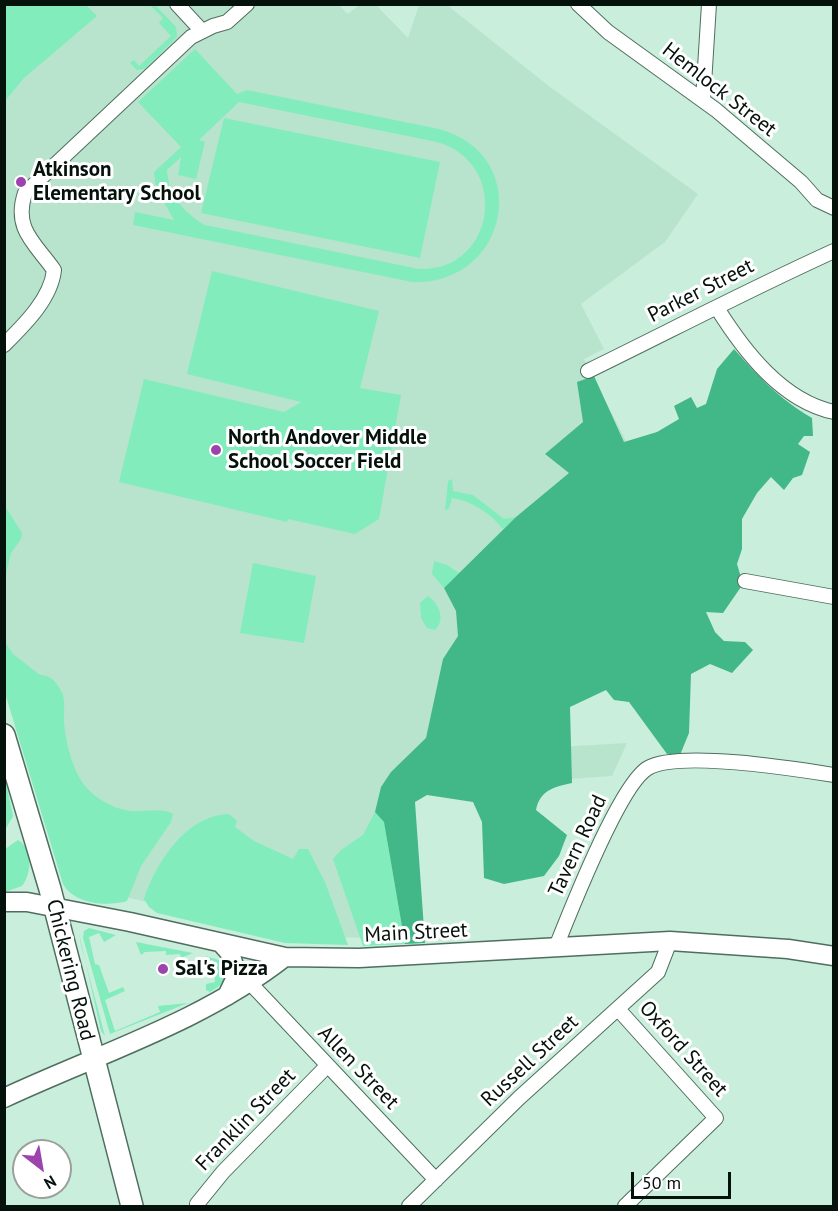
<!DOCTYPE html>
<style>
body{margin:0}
#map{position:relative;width:838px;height:1211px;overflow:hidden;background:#caeedc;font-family:"PT Sans",sans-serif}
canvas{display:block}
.frame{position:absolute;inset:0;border:6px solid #05110b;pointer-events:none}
.north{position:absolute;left:12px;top:1139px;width:60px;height:60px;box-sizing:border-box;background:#fff;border:2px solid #9ba09d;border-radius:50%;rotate:149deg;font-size:16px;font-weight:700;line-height:24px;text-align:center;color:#05110b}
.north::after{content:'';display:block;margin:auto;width:21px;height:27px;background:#9c43ae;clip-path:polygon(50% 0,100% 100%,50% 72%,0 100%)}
.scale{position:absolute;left:631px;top:1172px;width:100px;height:27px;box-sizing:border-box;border:3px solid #05110b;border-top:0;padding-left:8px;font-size:18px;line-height:21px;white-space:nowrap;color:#05110b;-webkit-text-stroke:4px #fff;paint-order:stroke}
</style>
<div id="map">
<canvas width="838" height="1211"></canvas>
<div class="frame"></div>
<div class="north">N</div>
<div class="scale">50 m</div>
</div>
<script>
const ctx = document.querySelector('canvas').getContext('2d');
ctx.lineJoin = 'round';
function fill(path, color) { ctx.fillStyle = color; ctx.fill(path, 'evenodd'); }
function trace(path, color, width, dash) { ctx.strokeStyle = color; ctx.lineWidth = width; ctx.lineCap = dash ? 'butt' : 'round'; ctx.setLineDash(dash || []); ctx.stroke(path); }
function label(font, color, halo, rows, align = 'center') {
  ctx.font = font + ' "PT Sans",sans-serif'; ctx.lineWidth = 6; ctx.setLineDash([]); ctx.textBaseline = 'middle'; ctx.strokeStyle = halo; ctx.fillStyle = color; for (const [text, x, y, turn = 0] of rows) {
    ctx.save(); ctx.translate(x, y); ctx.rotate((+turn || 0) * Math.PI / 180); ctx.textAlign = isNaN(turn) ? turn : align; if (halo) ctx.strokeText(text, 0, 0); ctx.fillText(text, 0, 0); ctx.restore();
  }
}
fill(new Path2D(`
 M338,4l10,10 11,-9h17l32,33 11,-33h28l103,82 148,107 -33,48 -84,62 23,45 -20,10 44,86 53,-24 -145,258 6,69 85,-5 -15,33 -213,15 -33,147 -35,-1 -179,-34 -79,-17 -68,-206 -1,-675z`), '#b8e4ce');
fill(new Path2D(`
 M5,4l81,1 11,11 -73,62 -19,23z
 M150,5h5l21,22 1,10 -32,32 -8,1 -7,-7 4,-3 5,6 32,-30 -12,-13 4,-5z
 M195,49l42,45 10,-4 192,39c96,26 70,157 -27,153l-279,-57 2,-13 39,8 -18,-32 -2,-16 27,-25 -43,-45zM239,102l198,40c74,21 59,130 -18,127l-214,-44c-21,-12 -37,-30 -38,-55l14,-13 -3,18 18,4 9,-37 -6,-2z
 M224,118l216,44 -20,96 -219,-45z
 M212,271l167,40 -19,77 41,7 -22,124 -24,15 -67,-15 -1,3 -168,-40 25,-103 140,33 17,-10 -114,-28z
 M452,479l1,12 20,4 31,24 12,-2 -13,12c-13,-16 -31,-28 -51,-31l-3,11 -4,1 3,-29z
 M5,506l17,27 -1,6 -10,14 -6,24z
 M434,561l13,4 12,8 -15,15 -12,-14z
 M253,563l63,13 -12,67 -64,-10z
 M428,596c11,7 18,24 7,34l-8,-2 -6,-10 -1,-15z
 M5,642l8,12 27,21c11,-1 19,10 23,20 2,8 1,20 1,28 2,18 6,37 15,54 10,18 32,32 53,34 12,1 31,-4 41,3l-2,8 -30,44 -14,35c-20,6 -53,3 -64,-17l-58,-191z
 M5,778l8,38 -8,14h-1z
 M375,812l9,10 21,122 -42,2 -30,-87 8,-9 22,-15z
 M229,814l8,7 -2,6 19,14 39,18 6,-10h9l17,33 23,63 -63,-2 -128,-30 -8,-6 -5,-8c12,-36 42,-84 85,-85z
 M18,840c15,8 14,34 4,46l-17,6v-43z
 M89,928l27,7 -12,7 -5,-9 -10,4 6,27 4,1 10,28 14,-6 2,4 -20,9 10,31 45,-19 -2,-6 30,-3 -78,31 -27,-96 1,-7z
 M79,933l2,12 24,91 -4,-5z
 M136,942l57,11 -12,5 -1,-4 -14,1v-4l-21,1 -4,3z
 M206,956l19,6 5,5 -3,14 -17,11 -4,-2v-6l9,-2 -2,-22h-8z`), '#82ecbd');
fill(new Path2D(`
 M734,349c26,29 44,49 78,69l1,18h-9l-6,8 12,8 -8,23 -9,3 -9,12 -13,-13 -14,16 -15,26v30l-5,15 6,20 -20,29 -17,-1 9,20 9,9 21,1 8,8 -21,23 -22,-9 -19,10 -2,59 -9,22 -13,-1 -38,-52 -15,-2 -8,-10 -36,17 2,76c-18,4 -32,7 -36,27l31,25 -8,21 -15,20 -40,8 -20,-6 -2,-56 -9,-20 -46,-7 -12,7 10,141 -20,1 -21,-122 -9,-10 6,-25 10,-15 35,-34 17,-79 15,-23 -2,-25 -12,-23 72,-71 53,-44 -24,-19 38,-32 -6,-40 17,-6 30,66 33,-10 22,-13 -5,-13 17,-9 6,11 9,-4 11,-35z`), '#42b788');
const street = new Path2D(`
 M177,4l25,27
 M578,4l30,28 108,78 85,72 16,18 17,8
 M703,100l6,-96
 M717,308c27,43 65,93 117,104
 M4,345c20,-20 47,-46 50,-75 -19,-27 -41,-41 -29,-77l166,-156 22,-11 14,-4 20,-18
 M588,371c82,-40 162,-82 246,-120
 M745,581l89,16
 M556,947c14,-35 64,-163 92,-179 31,-18 148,1 186,7
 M251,984l185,196
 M618,1009l98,109 -91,88
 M197,1204l26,-32 104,-106
 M409,1206l110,-108 139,-126 12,-31`);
const secondary = new Path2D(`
 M4,902h23l103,20 155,35 74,1 311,-17 118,8 46,7
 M221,943l9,10 7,22 -10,21
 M4,1098c94,-44 198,-76 281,-141`);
const primary = new Path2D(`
 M4,735l46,154 82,317`);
trace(street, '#4f6e5f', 16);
trace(secondary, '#4f6e5f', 21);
trace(primary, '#4f6e5f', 24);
trace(street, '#fff', 14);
trace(secondary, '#fff', 18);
trace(primary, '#fff', 21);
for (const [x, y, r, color] of [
 [21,182,6,"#9c43ae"],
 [216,450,6,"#9c43ae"],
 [163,969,6,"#9c43ae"]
]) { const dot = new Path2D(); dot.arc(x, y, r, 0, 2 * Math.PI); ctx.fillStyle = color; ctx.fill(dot); trace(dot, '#fff', 2); }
label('21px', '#05110b', '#fff', [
 ["Hemlock Street",719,90,38],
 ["Parker Street",701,291,-27],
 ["Tavern Road",578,846,-65],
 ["Main Street",416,933,-3],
 ["Chickering Road",70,970,76],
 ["Oxford Street",683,1049,48],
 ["Russell Street",530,1061,-43],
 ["Allen Street",358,1068,46],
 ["Franklin Street",246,1120,-46]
]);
label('bold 21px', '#05110b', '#fff', [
 ["Atkinson",33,170],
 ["Elementary School",33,194],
 ["North Andover Middle",228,438],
 ["School Soccer Field",228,462],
 ["Sal's Pizza",175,969]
], 'left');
</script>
